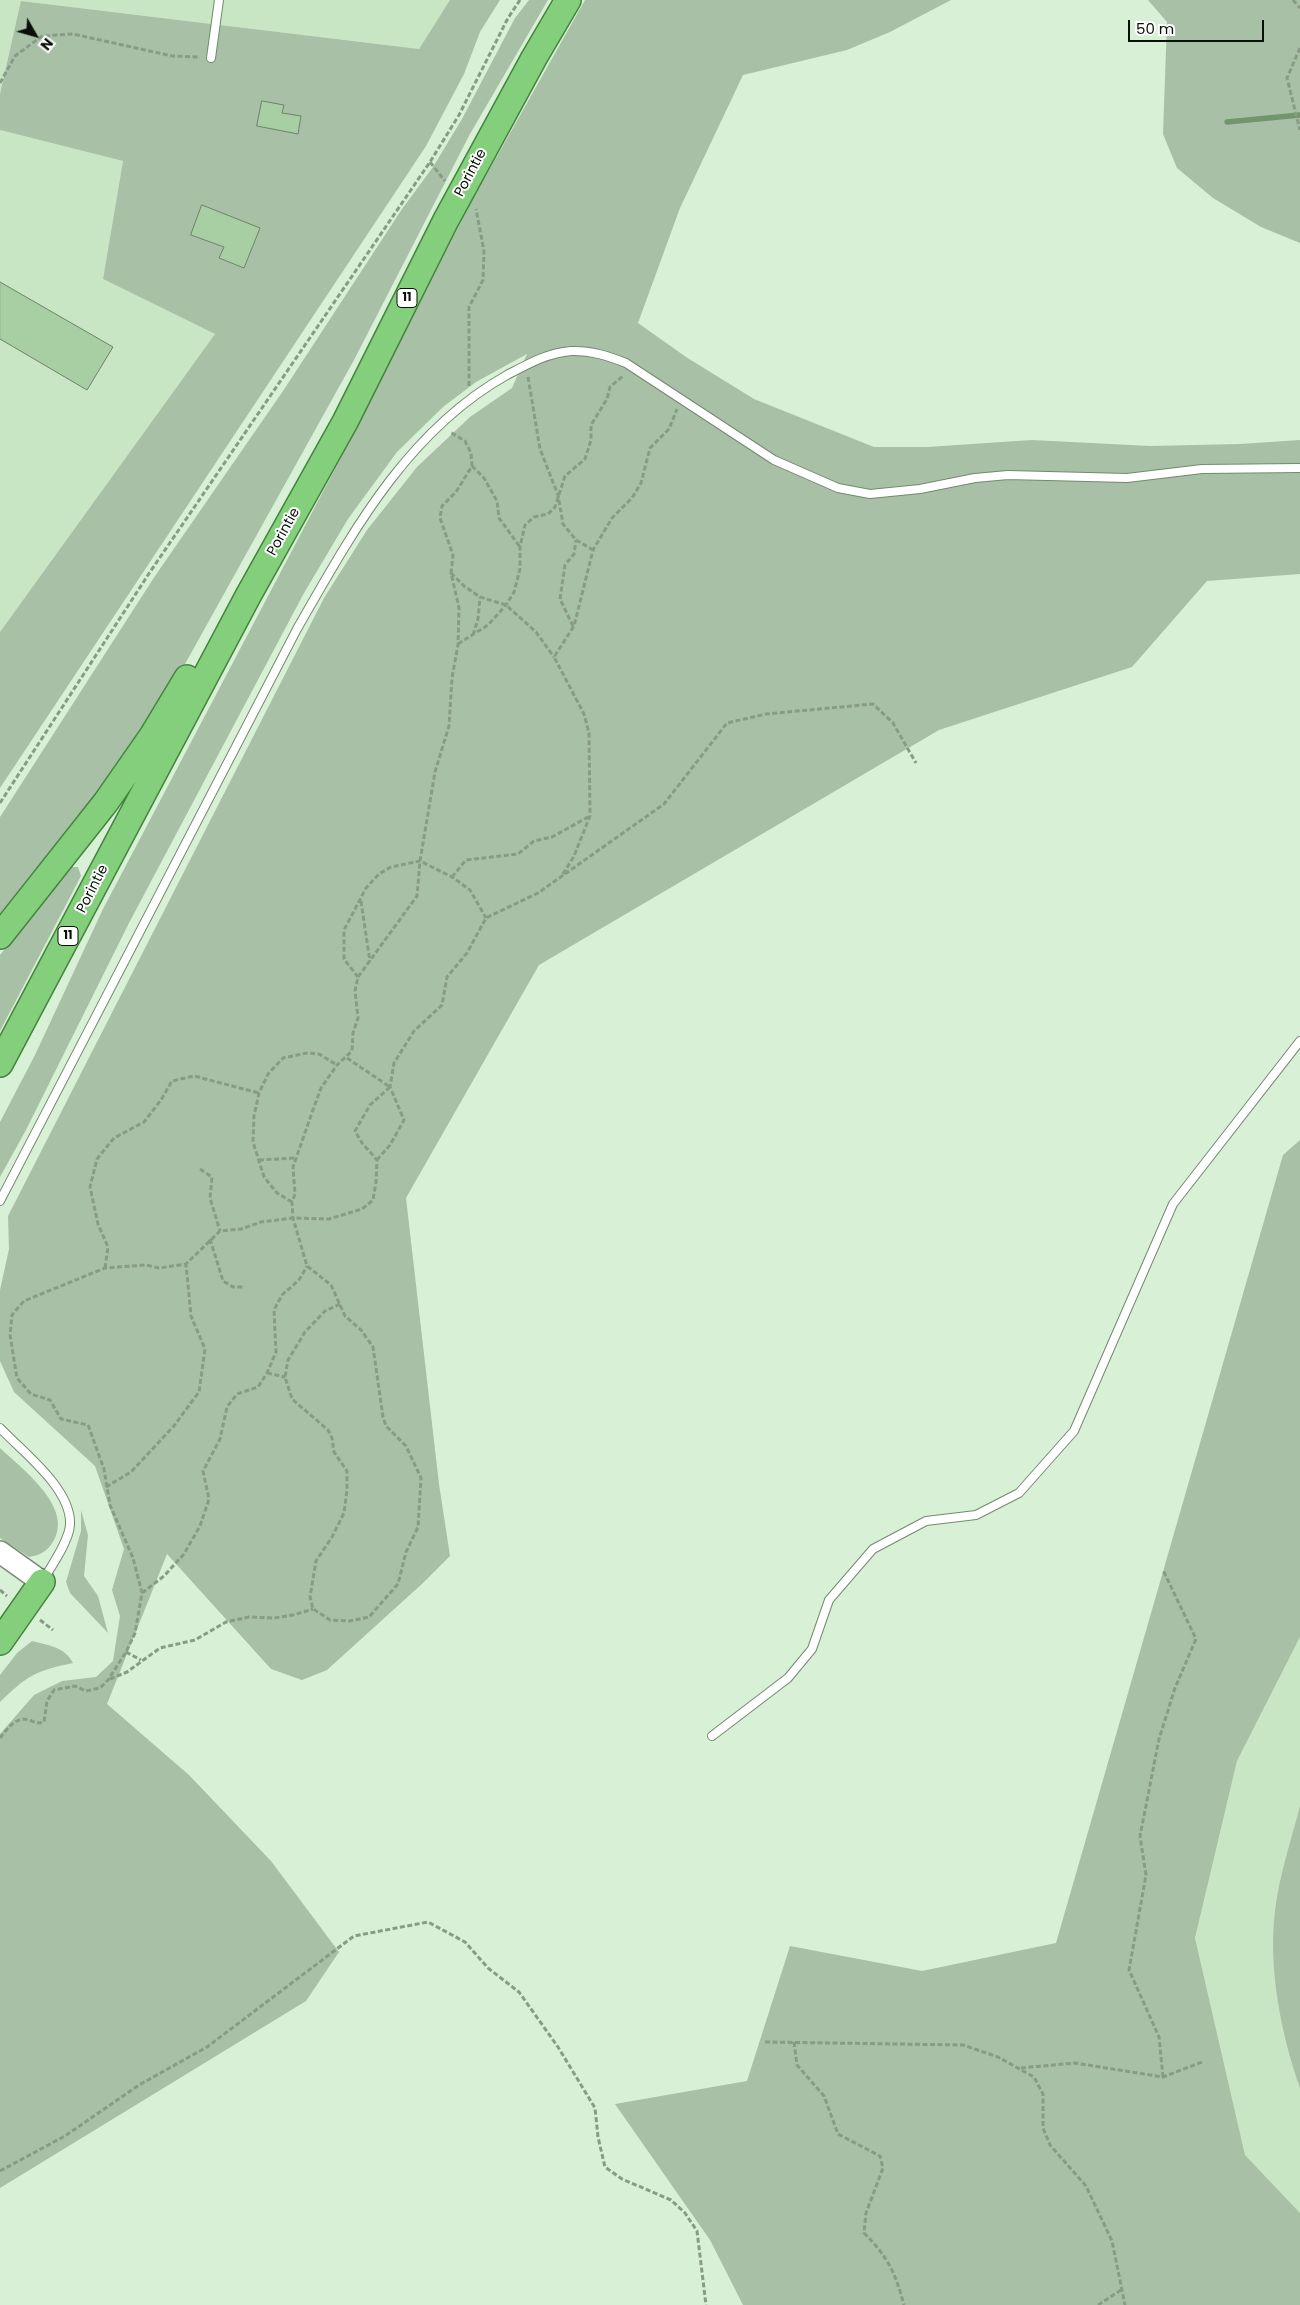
<!DOCTYPE html>
<style>
body{margin:0}
#map{position:relative;width:1300px;height:2305px;overflow:hidden;background:#d8f0d5;font-family:Poppins,sans-serif}
canvas{display:block}
.north{position:absolute;left:10px;top:10px;width:50px;height:50px;-webkit-text-stroke:4px #fff;paint-order:stroke;rotate:128deg;font-size:14px;font-weight:700;line-height:20px;text-align:center;color:#081007}
.north::after{content:'';display:block;margin:auto;width:18px;height:22px;background:#081007;clip-path:polygon(50% 0,100% 100%,50% 72%,0 100%)}
.scale{position:absolute;left:1128px;top:20px;width:136px;height:22px;box-sizing:border-box;border:2px solid #081007;border-top:0;padding-left:6px;font-size:15px;line-height:18px;white-space:nowrap;color:#081007;-webkit-text-stroke:4px #fff;paint-order:stroke}
</style>
<div id="map">
<canvas width="1300" height="2305"></canvas>
<div class="north">N</div>
<div class="scale">50 m</div>
</div>
<script>
const ctx = document.querySelector('canvas').getContext('2d');
ctx.lineJoin = 'round';
function fill(path, color) { ctx.fillStyle = color; ctx.fill(path, 'evenodd'); }
function trace(path, color, width, dash) { ctx.strokeStyle = color; ctx.lineWidth = width; ctx.lineCap = dash ? 'butt' : 'round'; ctx.setLineDash(dash || []); ctx.stroke(path); }
function label(font, color, halo, rows, align = 'center') {
  ctx.font = font + ' Poppins,sans-serif'; ctx.lineWidth = 4; ctx.setLineDash([]); ctx.textBaseline = 'middle'; ctx.strokeStyle = halo; ctx.fillStyle = color; for (const [text, x, y, turn = 0] of rows) {
    ctx.save(); ctx.translate(x, y); ctx.rotate((+turn || 0) * Math.PI / 180); ctx.textAlign = isNaN(turn) ? turn : align; if (halo) ctx.strokeText(text, 0, 0); ctx.fillText(text, 0, 0); ctx.restore();
  }
}
fill(new Path2D(`
 M0,0h450l-31,49 -397,-48 -22,93z
 M0,130l123,31 -20,118 112,55 -215,298z
 M1300,1637v576l-55,-58 -50,-217 42,-177z`), '#c8e5c4');
fill(new Path2D(`
 M450,0h50l-20,32 -16,42 -38,72 -426,642v-156l215,-298 -112,-55 20,-118 -123,-31v-36l21,-93 398,48z
 M529,0h19l-78,134 -116,226 -194,349 -29,47 -131,167v-106l155,-241 128,-185 119,-182 31,-42 29,-48 53,-101z
 M585,0h366l-61,32 -43,18 -104,25 -63,133 -42,115 48,34 68,42 120,48h53l105,-7 118,6 90,-2 60,-4v134l-93,7 -75,86 -193,63 -400,235 -133,233 33,286 11,72 -27,27 -96,87 -25,10 -31,-11 -104,-115 -60,150 82,71 82,86 68,91 -33,49 -306,187v-454l34,-39 28,-14 34,-4 17,-16 7,-45 -8,-26 12,-41 -29,-83 -81,-74 -14,-31v-71l9,-41 -1,-33 316,-618 43,-68 50,-63 53,-50 42,-29 15,-34 -51,28 -33,25 -46,45 -49,67 -44,74 -175,330 -103,207 -26,47v-55l35,-67 68,-146 252,-478 114,-225z
 M1148,0h152v243l-39,-16 -48,-29 -36,-30 -14,-34 4,-112z
 M72,867h6l3,9 -81,155v-76z
 M1300,1140v497l-63,124 -42,177 50,217 55,58v92h-557l-33,-65 -95,-136 132,-23 43,-135 132,25 134,-28 227,-788z
 M0,1448c21,20 71,57 55,90 -6,12 -13,17 -26,19l-29,-19z
 M81,1510l7,25 -4,41 14,20 10,37 -38,-40 -4,-11 15,-51z
 M32,1641c16,4 33,6 41,22 -38,8 -45,12 -73,39v-27l17,-22z
 M1300,1806v282c-19,-54 -32,-120 -25,-177 4,-35 16,-70 25,-105z`), '#a8c0a5');
trace(new Path2D(`
 M1227,122l73,-7`), '#71956c', 5.5);
const building = new Path2D(`
 M262,101l22,4 -2,8 19,3 -3,18 -41,-8z
 M202,205l58,23 -16,40 -25,-10 5,-11 -33,-12z
 M0,282l113,65 -26,43 -87,-51z`);
fill(building, '#a8cea3');
trace(building, '#6e836b', 1);
const service = new Path2D(`
 M211,58l8,-58
 M0,1201l297,-572c55,-96 110,-198 210,-254 21,-11 40,-22 64,-24 19,-1 37,5 55,12l148,97 64,28 32,6 50,-5 55,-11 33,-3 119,3 75,-9 98,-1
 M0,1428c23,24 72,61 70,97 -1,16 -19,42 -27,55
 M712,1736l76,-58 24,-29 17,-49 44,-51 53,-28 50,-6 43,-22 55,-62 99,-227 127,-163`);
const secondary = new Path2D(`
 M0,1552l42,30`);
const trunk = new Path2D(`
 M0,936l106,-134 46,-66 35,-58
 M0,1064l248,-468 97,-174 101,-202 88,-162 34,-58
 M0,1642l42,-60`);
trace(service, '#748971', 10);
trace(secondary, '#748971', 24);
trace(trunk, '#44843e', 28);
trace(new Path2D(`
 M1293,0l7,8
 M1300,48l-13,30 13,52
 M0,83l15,-27 27,-20 31,-2 99,22 28,1
 M430,162l15,19
 M528,377l12,72 18,46 5,29 13,16 17,10
 M469,386v-79l14,-27 1,-29 -8,-42
 M472,466l12,12 13,23 2,17 21,29
 M451,573l13,13 16,11 26,8 30,27 18,25
 M573,626l-13,-27 5,-34 9,-11 2,-14
 M473,635l5,-16 2,-22
 M458,644l30,-19 18,-20 8,-13 6,-23v-22l5,-22 9,-8 14,-3 7,-7 10,-31 20,-17 6,-19v-15l16,-26 3,-12 13,-11
 M0,803l150,-231 280,-410 29,-47 49,-97 12,-18
 M563,874l11,-18 16,-40 -1,-83 -5,-19 -30,-57 20,-31 19,-76 19,-32 20,-20 9,-15 9,-35 19,-19 8,-20
 M452,877l14,-17 52,-6 16,-13 18,-4 38,-21
 M361,901l9,61
 M358,977l-14,-18v-29l22,-42 13,-14 12,-7 29,-6 32,16 18,13 16,28
 M347,1058l43,29
 M259,1160l36,-2
 M377,1160l13,-15 14,-25 -14,-33 4,-24 20,-32 28,-26 5,-28 20,-24 19,-35 52,-25 126,-89 63,-81 39,-9 107,-10 20,19 23,40
 M200,1169l12,8 -2,21 10,33
 M292,1202l-15,-9 -13,-16 -11,-35 1,-26 5,-23 9,-19 15,-16 24,-5 12,1 18,11
 M210,1239l13,42 10,6h12
 M105,1268l3,-21 -10,-23 -8,-37 7,-28 17,-21 30,-16 17,-22 11,-19 22,-5 65,17
 M340,1304l-15,7 -20,21 -17,28 -3,17 7,22 36,31 4,8 2,14 13,19v19l-3,23 -12,24 -16,24 -6,36 3,12 17,11 19,1 20,-4 29,-33 8,-32 12,-25 3,-49 -15,-32 -20,-20 -3,-9 -10,-70 -12,-17 -16,-14 -14,-31 -24,-19 -14,-48 -1,-16 3,-8 -2,-27 21,-60 7,-19 16,-23 15,-14 1,-18 5,-15 -3,-27 3,-14 59,-81 3,-35 15,-89 14,-46 3,-48 6,-33 1,-37 -8,-35 2,-18 -13,-37 2,-12 14,-14 16,-26 -1,-13 -6,-12 -15,-9
 M267,1373l18,4
 M106,1487l25,-15 42,-45 26,-35 6,-43 -14,-33 -5,-52
 M0,1590l7,6
 M142,1593l22,-17 20,-22 16,-28 9,-27 -6,-28 17,-32 7,-32 10,-13 21,-7 9,-14 9,-21 -2,-42 8,-15 17,-15 8,-14
 M40,1620l13,10
 M126,1652l15,8
 M110,1679l17,-7 33,-24 35,-8 31,-18 23,-5 25,1 19,-3 20,-6
 M0,1738c7,-9 16,-22 29,-18 5,2 9,4 15,2l3,-21 7,-11 21,-4 11,5 14,-3 8,-8 18,-28 9,-19 7,-40 -9,-35 -23,-53 -6,-36 -16,-44 -27,-6 -11,-19 -19,-6 -14,-16 -7,-43 2,-20 12,-14 81,-33 41,-3 13,3 27,-4 34,-33 21,-2 20,-7 32,-4 36,1 33,-10 11,-9 3,-18 1,-22 -15,-17 -7,-12 15,-26 20,-18
 M765,2042l198,3 35,12 36,20 9,17v34l7,17 36,41 26,55 13,64
 M794,2042l3,23 27,31 14,38 42,22 3,12 -17,45 -2,20c24,24 31,39 40,72
 M1021,2068l54,-5 88,14 39,-15
 M1163,2077l-4,-40 -30,-67 17,-95 -6,-39 19,-97 16,-51 21,-49 -33,-69
 M0,2171l65,-35 74,-51 68,-38 147,-111 74,-14 37,20 23,26 31,24 39,55 37,61 3,29 7,30 17,12 49,21 14,13 12,18 9,74
 M1098,2305l23,-15`), '#899b87', 3, [5, 2.5]);
trace(service, '#fff', 8);
trace(secondary, '#fff', 21);
trace(trunk, '#84cf7c', 25);
for (const [x, y, w] of [
 [407,298,20],
 [68,936,20]
]) { const box = new Path2D(); box.roundRect(x - w / 2, y - 9.5, w, 19, 4); ctx.fillStyle = '#fff'; ctx.fill(box); trace(box, '#081007', 1); }
label('bold 12px', '#081007', null, [
 ["11",407,298],
 ["11",68,936]
]);
label('14px', '#081007', '#fff', [
 ["Porintie",471,173,-62],
 ["Porintie",284,532,-61],
 ["Porintie",93,889,-63]
]);
</script>
